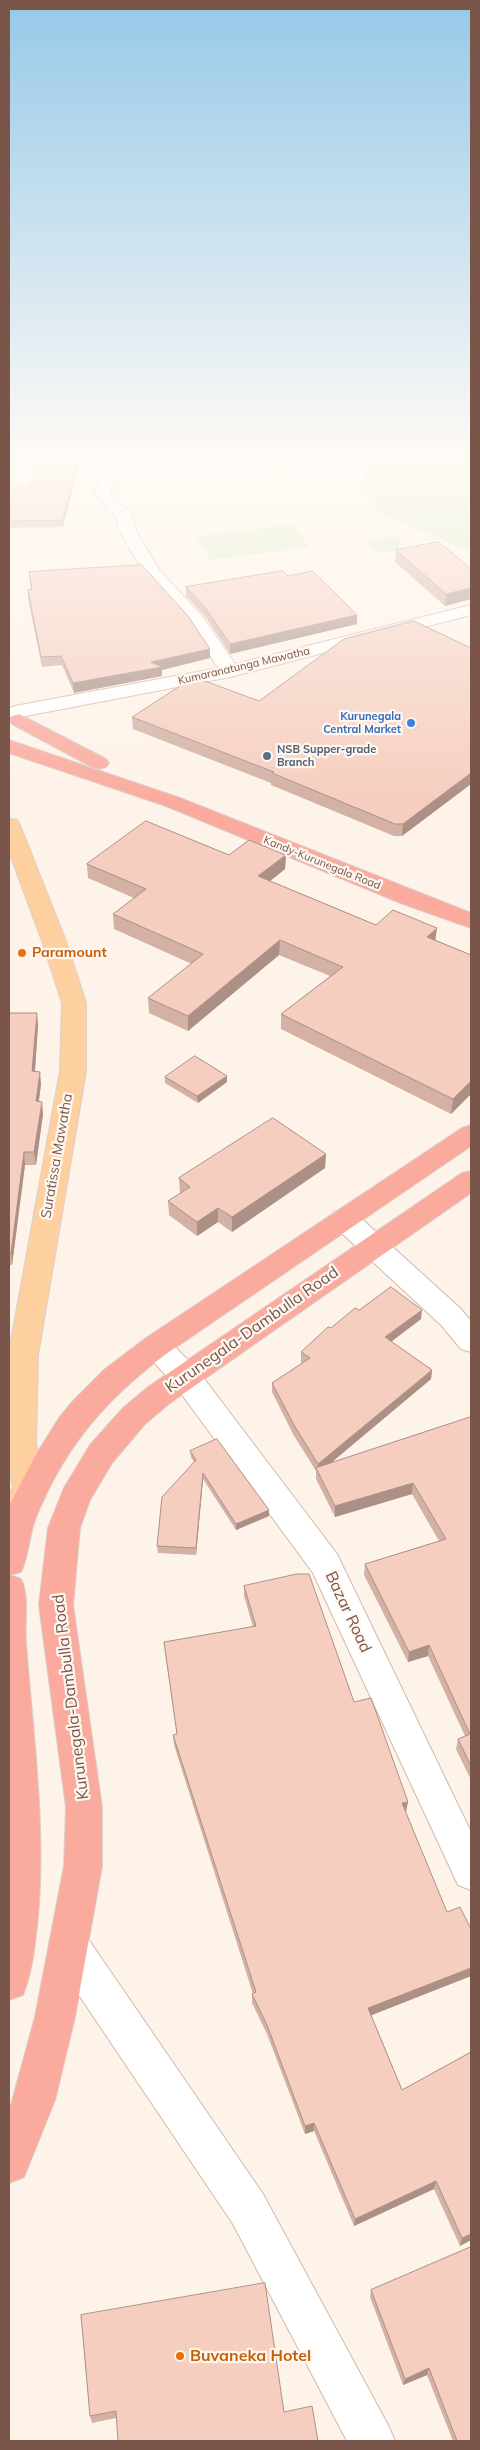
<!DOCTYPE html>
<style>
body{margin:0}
#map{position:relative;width:480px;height:2450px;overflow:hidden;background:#fef3e9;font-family:Mulish,sans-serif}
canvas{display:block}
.frame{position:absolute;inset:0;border:10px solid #7a564a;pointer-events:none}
</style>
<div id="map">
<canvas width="480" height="2450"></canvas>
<div class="frame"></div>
</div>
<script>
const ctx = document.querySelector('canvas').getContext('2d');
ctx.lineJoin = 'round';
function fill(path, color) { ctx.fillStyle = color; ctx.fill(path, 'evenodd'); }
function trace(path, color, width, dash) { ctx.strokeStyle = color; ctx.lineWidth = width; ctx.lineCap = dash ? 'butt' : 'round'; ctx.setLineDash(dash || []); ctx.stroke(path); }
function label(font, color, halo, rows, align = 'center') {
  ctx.font = font + ' Mulish,sans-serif'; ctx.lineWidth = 4.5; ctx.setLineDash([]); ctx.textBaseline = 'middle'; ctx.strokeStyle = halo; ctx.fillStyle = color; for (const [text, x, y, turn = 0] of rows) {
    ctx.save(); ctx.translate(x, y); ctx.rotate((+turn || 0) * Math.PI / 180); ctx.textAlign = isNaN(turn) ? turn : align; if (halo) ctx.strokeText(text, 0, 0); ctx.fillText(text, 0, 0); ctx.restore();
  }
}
fill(new Path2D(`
 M367,458h104v94l-85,-35 -24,-25z
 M292,524l18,23 -99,13 -16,-23z
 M397,537l5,3 -6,11h-24l-7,-12z`), '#daedc6');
const minor = new Path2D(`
 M103,458h248l-8,5 -224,4 -9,26 21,21 7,21 22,36 43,46 32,47 236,-59v10l-241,62 -215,41 -6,-2v-8l6,-2 203,-38 -28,-44 -43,-46 -25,-43 -7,-19 -21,-22 11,-32z
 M344,1209l10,3 107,97 10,12v31l-10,-3 -20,-24 -107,-99 -4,-7 4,-7z
 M156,1335l10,3 30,30 141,186 134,278v58l-13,-5 -145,-312 -139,-189 -28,-30 -5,-8 5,-8z
 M68,1925l14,5 181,264 125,231 7,16h-48l-114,-217 -179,-266 -5,-14 5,-14z`);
const major = new Path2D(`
 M9,819l8,1 3,5 46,116 20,62v68l-48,284 -2,89 10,52 -5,9 -32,13v-27l4,-2 -4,-26v-111l51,-281 2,-68 -20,-62 -33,-89z`);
const highway = new Path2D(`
 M19,714l87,45 3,4 -3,4 -7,2 -7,-2 -80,-43 -3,-4 3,-4z
 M9,740l171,58 291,115v15l-68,-24 -237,-98 -157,-53z
 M471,1125v21l-305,208c-60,45 -101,92 -130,163 -7,18 -7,38 -15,55l-11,3 11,4c9,19 3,42 5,64 7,91 20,182 12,274 -3,26 -5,53 -15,78l-14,5v-494l25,-48 25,-40 14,-17 32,-32 41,-31 316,-210z
 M471,1171v22l-301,210 -25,21 -33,39 -22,37 -10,28 -7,77 29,202v59l-27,151 -20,83 -31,77 -15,6v-71l26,-95 29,-151 2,-59 -27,-202 9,-77 16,-40 26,-43 33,-37 25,-21 314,-214z`);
trace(minor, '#d1b9ad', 2);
trace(major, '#dad0cc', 2);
trace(highway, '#dad0cc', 2);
fill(minor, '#fff');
fill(major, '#fed09f');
fill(highway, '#faab9e');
fill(new Path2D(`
 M39,458h41l-17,69 -54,1v-11l20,-30z
 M396,550l75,19v30l-26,7 -50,-44z
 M29,572l181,77v9l-48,12v6l-88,17 -12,-28 -20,2 -14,-68v-9h3z
 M288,576l69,39v9l-127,30 -25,-38 -19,-20v-9z
 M471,648v136l-69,52h-8l-123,-51v-2l-138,-54 -1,-12 127,-16z
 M229,855h57l-1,14 -15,12 106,44 60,15 35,15v139l-20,20 -170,-85v-15l49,-38 -51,-21 -91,76 -39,-18 -1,-15 44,-34 -78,-35 -1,-15 21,-16 -46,-20 -1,-14z
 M9,1013l29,12 -3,46 6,13 -2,17 4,13 -7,51h-11l-13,100h-3z
 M227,1076v6l-29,21 -33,-20v-6z
 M326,1154l-1,14 -93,64 -14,-10 -21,14 -28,-21 -1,-14 12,-8 -1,-15z
 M359,1310l62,9 -30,23 41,28 -1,9 -101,84 141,-46v363l-15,-31 2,-10 7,-3 -37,-80 -20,6 -44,-87 1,-11 74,-23 -27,-47 -77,23 -19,-38v-8l-23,-37 -21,-42v-9l30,-20 -1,-1v-10l30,-24z
 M190,1451l79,65 -33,14 -33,-51 -7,76 -38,-2 -1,-7 37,-84 -3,-5z
 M244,1586l110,116 52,110 65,164 -100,39 31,75 69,-38v188l-11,6 -26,-57 -80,37 -40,-95 -9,3 -38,-100 -15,-31v-9h1l-79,-249 -1,-10 4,-1 -12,-82 -1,-10 89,-15 -9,-31z
 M471,2247v194h-18l-26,-66 -24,10 -33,-88 1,-7z
 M81,2315l203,97 34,29 -202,-23 -24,5 -2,-7z`), '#d3b1a4');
fill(new Path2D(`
 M78,458h2l-17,69v-7z
 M471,588v11l-26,7 1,-12z
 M357,615v9l-127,30v-10z
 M210,649v9l-48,12v6l-88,17 -1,-10 78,-21z
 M471,773v11l-69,52 1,-12z
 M286,855l-1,14 -27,22v-15z
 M437,928l-2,15 -8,-6z
 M280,940l-1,15 -91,76v-15z
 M37,1013l1,12 -4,59 -2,-13z
 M40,1072l1,12 -4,30 -1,-13z
 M227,1076v6l-29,21 -1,-7z
 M471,1081v13l-20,20 2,-15z
 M42,1102l1,12 -7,51 -2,-13z
 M24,1152l1,13 -13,100 -1,-12z
 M326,1154l-1,14 -93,64v-15z
 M218,1208v14l-21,14v-14z
 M422,1310l-1,9 -37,28 1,-10z
 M432,1370l-1,9 -112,94 -1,-2v-7z
 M203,1473v6l-7,76v-7z
 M413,1483l-1,11 -77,23v-11z
 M269,1510v6l-33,14v-6z
 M429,1645l-1,11 -20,6 1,-10z
 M408,1802l-2,10 -5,1 1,-10z
 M471,1968v8l-104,41 1,-9z
 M314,2123v8l-9,3v-8z
 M436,2181l-2,8 -80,37 1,-7z
 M471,2234v6l-11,6 2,-8z
 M429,2368l-2,7 -24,10 2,-6z`), '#ac9086');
const building = new Path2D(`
 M39,458h39l-15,62 -54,1 5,-34h15z
 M439,542l32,27v19l-25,6 -50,-44z
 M142,565l46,51 22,33 -59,13 11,5 -89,16 -12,-27 -20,1 -13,-67 4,-1 -3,-17z
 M283,571l5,5 25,-5 44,44 -127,29 -26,-38 -18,-19z
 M414,621l57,27v125l-68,51h-8l-123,-51 2,-1 -142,-55 62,-40 65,24 85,-62z
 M146,821l83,34 20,-15 37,15 -28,21 118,49 17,-15 44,18 -10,9 44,18v126l-18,18 -172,-85 62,-47 -63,-27 -92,76 -40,-18 55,-44 -90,-40 33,-25 -59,-25z
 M9,1013h28l-5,58 8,1 -4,29 6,1 -8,50h-10l-13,101h-2z
 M195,1056l32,20 -30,20 -32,-19z
 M273,1118l53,36 -94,63 -14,-9 -21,14 -29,-21 22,-14 -11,-9z
 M391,1287l31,23 -37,27 47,33 -114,94 -24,-39 -22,-42 38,-25 -9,-6 27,-25 3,1 24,-20 4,2z
 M471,1417v349l-13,-27 12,-5 -41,-89 -20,7 -44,-88 81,-25 -33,-56 -78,23 -19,-38z
 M217,1439l52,71 -33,14 -33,-51 -7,75 -39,-2 5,-49 34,-37 -6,-9z
 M297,1574h12l45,128 17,-4 37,104 -6,1 45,109 13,-5 11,22v39l-103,40 34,82 69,-38v182l-9,4 -26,-57 -81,38 -41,-96 -9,3 -38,-101 -15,-31 4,-2 -83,-257 4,-1 -13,-92 92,-16 -12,-40z
 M471,2247v194h-14l-28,-73 -24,11 -34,-89z
 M265,2283l19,129 28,-6 6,35h-200l-2,-30 -26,5 -9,-101z`);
fill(building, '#f5cebf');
trace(building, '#ac9086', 1);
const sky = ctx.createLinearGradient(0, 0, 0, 801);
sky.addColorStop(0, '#96c9e8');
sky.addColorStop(0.57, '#fffaf5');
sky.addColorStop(1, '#fffaf500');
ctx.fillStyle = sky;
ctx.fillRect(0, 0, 480, 801);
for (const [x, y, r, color] of [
 [411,723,5,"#3f7fe0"],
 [267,756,5,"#5c6f8a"],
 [22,953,5,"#e8710a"],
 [180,2356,5,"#e8710a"]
]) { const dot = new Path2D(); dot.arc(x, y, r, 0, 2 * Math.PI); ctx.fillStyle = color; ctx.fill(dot); trace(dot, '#fff8f1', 2); }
label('11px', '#7a564a', '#fff8f1', [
 ["Kumaranatunga Mawatha",244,666,-13],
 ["Kandy-Kurunegala Road",322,863,22]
]);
label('bold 11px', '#366cbe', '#fff8f1', [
 ["Kurunegala",401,717],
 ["Central Market",401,730]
], 'right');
label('bold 11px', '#4e5e75', '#fff8f1', [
 ["NSB Supper-grade",277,750],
 ["Branch",277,763]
], 'left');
label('bold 14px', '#c56008', '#fff8f1', [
 ["Paramount",32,953]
], 'left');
label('14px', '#7a564a', '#fff8f1', [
 ["Suratissa Mawatha",57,1156,-80]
]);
label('16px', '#7a564a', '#fff8f1', [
 ["Kurunegala-Dambulla Road",252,1330,-35],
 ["Bazar Road",348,1612,65],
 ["Kurunegala-Dambulla Road",71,1697,-97]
]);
label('bold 16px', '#c56008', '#fff8f1', [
 ["Buvaneka Hotel",190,2356]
], 'left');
</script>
